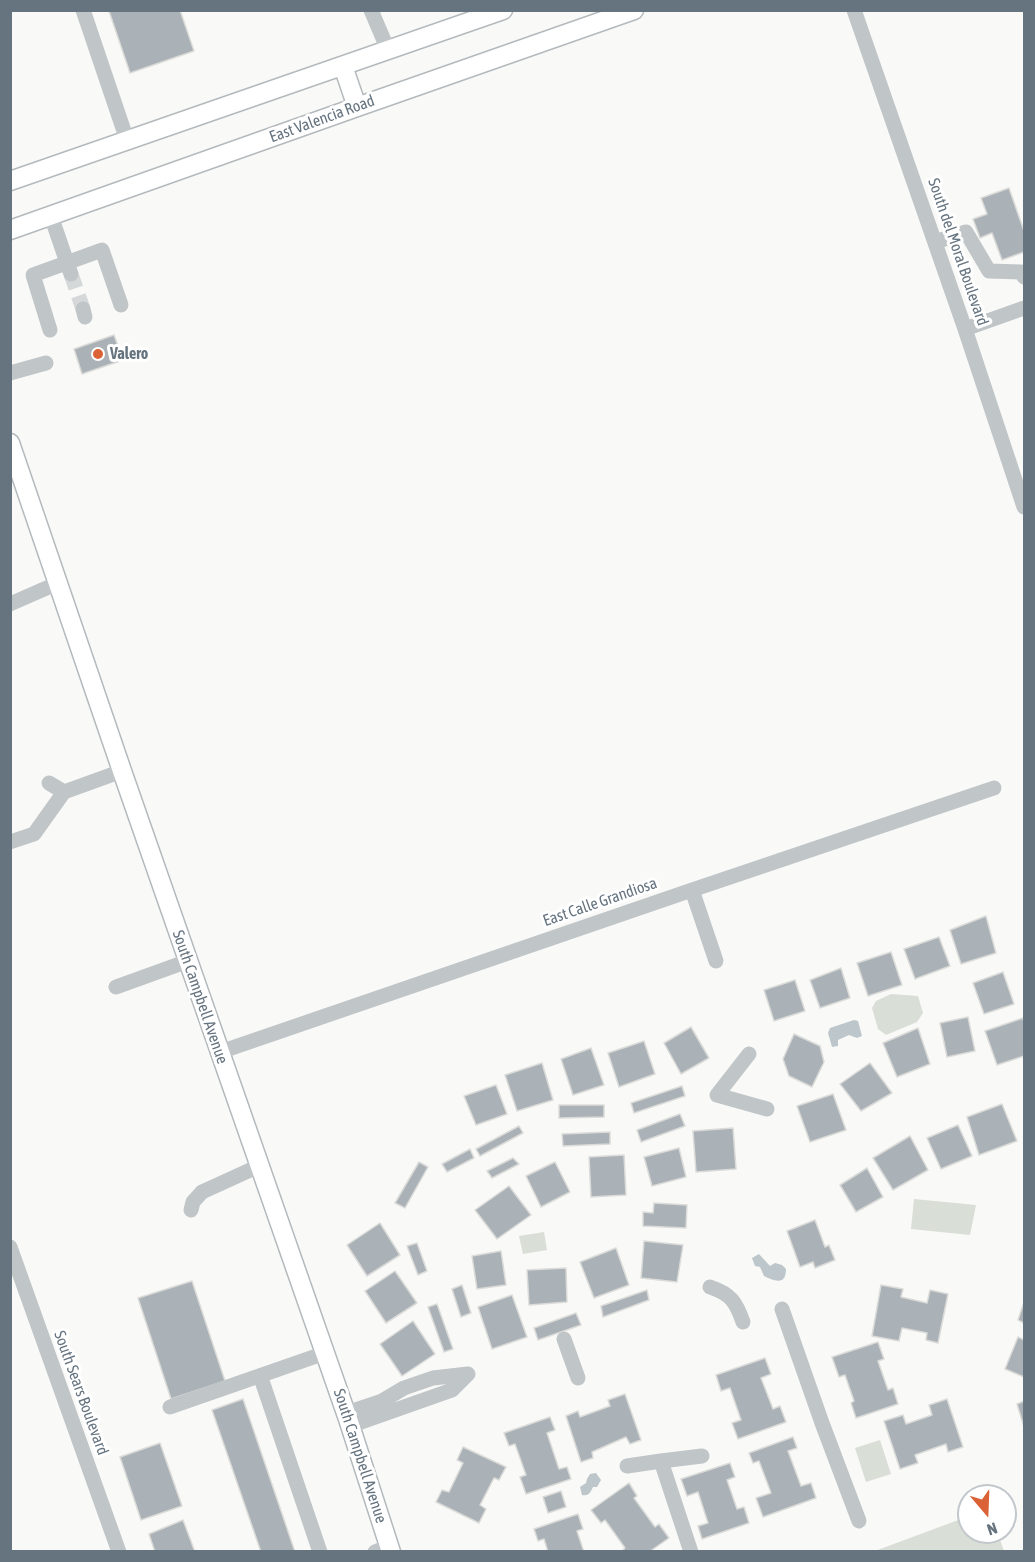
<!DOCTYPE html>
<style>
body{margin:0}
#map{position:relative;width:1035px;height:1562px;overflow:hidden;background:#f9f9f7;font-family:"Asap Condensed",sans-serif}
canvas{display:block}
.frame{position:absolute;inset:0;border:12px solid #667480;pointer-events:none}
.north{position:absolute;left:957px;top:1484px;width:60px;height:60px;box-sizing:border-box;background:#fff;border:2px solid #c2c7cc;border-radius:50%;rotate:161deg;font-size:16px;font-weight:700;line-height:24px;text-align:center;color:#667480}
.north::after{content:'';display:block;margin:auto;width:21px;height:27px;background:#da6236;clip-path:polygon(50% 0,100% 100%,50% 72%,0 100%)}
</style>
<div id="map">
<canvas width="1035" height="1562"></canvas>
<div class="frame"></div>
<div class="north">N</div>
</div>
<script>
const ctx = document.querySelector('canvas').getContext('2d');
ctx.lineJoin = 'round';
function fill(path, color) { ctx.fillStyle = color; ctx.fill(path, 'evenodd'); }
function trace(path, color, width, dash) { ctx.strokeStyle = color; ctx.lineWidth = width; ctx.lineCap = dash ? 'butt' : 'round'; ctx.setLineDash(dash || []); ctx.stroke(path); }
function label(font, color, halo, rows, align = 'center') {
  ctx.font = font + ' "Asap Condensed",sans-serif'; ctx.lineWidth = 6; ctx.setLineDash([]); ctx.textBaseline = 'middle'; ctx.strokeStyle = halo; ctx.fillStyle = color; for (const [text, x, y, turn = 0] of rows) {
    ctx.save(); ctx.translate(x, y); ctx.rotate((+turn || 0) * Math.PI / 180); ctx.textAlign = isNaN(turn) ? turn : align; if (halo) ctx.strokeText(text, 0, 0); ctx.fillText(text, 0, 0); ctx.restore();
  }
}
fill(new Path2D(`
 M891,994l27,2 5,17 -6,9 -31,13 -8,-6 -6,-21 4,-7z
 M914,1199l62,6 -6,30 -59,-6z
 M544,1232l3,18 -24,4 -4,-18z
 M880,1440l11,34 -25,8 -11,-34z
 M969,1516v16h28l7,19h-129z`), '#d9ded6');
fill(new Path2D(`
 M854,1020l4,1 4,15 -5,2 -8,-3 -11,5v6l-6,1 -4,-14 2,-5z
 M759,1254l11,12 5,-3 7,2 4,4c0,17 -12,12 -22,7l-4,-9 -5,-1 -3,-8z
 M596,1473l5,7 -4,7h-4c-3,6 -4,9 -11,8l-2,-8 6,-4 1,-4 3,-5z`), '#bcc6cb');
const building = new Path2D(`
 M180,10l14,41 -64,22 -21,-62z
 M1009,188l15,43v21l-22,8 -10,-27 -12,5 -7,-19 14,-5 -6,-16z
 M114,335l9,25 -41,14 -8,-25z
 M986,916l10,37 -35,11 -11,-34z
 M939,937l11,29 -35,13 -11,-30z
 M891,952l11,33 -34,11 -11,-33z
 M841,968l9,30 -30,10 -10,-28z
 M1003,972l11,32 -30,10 -11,-31z
 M795,980l10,31 -31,10 -10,-31z
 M968,1017l7,34 -28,6 -7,-34z
 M1023,1018l1,5v33l-27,9 -12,-34z
 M691,1027l18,31 -28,16 -17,-31z
 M918,1028l12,36 -33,13 -14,-34z
 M794,1034l26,12 4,16 -12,25 -23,-11 -6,-17z
 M644,1041l11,33 -36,13 -11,-34z
 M591,1048l13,37 -31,10 -12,-36z
 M542,1063l11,37 -36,11 -12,-36z
 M870,1063l22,30 -31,18 -21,-27z
 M496,1085l11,29 -31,11 -12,-29z
 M682,1086l3,10 -51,17 -3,-10z
 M833,1094l13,36 -36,12 -13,-36z
 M1002,1104l15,37 -38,14 -12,-38z
 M559,1105h45v12l-45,1z
 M680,1114l5,12 -44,16 -4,-12z
 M958,1125l14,31 -31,13 -14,-31z
 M519,1126l4,7 -43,23 -4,-7z
 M733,1128l3,41 -40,3 -3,-41z
 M610,1132v12l-47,2 -1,-12z
 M910,1136l18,34 -35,20 -20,-32z
 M679,1148l7,29 -34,9 -8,-29z
 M470,1149l4,9 -27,14 -5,-8z
 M624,1155l2,40 -35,2 -2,-40z
 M513,1158l6,6 -27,14 -5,-7z
 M419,1162l9,5 -23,41 -10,-5z
 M555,1162l15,30 -29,15 -15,-31z
 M867,1168l16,29 -27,15 -16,-27z
 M509,1186l22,29 -34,24 -22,-29z
 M654,1203l33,2 -1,23 -43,-2v-14l10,1z
 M815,1220l10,27 4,-2 6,15 -20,8 -2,-6 -13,5 -13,-36z
 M380,1223l20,32 -33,21 -20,-31z
 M644,1241l39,4 -6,37 -36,-4z
 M417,1243l10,28 -9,4 -11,-29z
 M616,1248l13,37 -35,13 -14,-36z
 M501,1251l5,34 -29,4 -5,-33z
 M566,1268l1,34 -38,3 -2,-35z
 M395,1271l22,32 -31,20 -21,-32z
 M192,1281l33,100 -54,18 -33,-101z
 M462,1285l9,28 -10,4 -9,-28z
 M881,1285l22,4 -2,8 26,6 3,-13 18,4 -10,49 -12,-3 1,-7 -25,-5 -3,13 -27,-5z
 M647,1290l2,10 -46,17 -2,-11z
 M512,1295l15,42 -35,12 -14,-42z
 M1024,1302v21l-6,-3z
 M437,1304l16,45 -9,3 -16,-45z
 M576,1313l5,12 -43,15 -4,-12z
 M413,1321l22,33 -33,22 -22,-32z
 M1018,1337l6,3v37l-19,-8z
 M878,1342l6,17 -6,2 10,29 5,-2 5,16 -42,14 -5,-15 3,-2 -9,-26 -6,2 -7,-20z
 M765,1358l6,16 -10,4 12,31 7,-3 6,16 -48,17 -6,-16 9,-3 -11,-32 -9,3 -5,-16z
 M625,1394l16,46 -11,4 -4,-7 -34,15 1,6 -12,4 -15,-46 12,-5 2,6 30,-11 -2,-6z
 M243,1399l52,153h-34l-49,-142z
 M947,1399l16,48 -15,5 -2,-8 -31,11 3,8 -18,6 -16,-48 19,-6 3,9 26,-9 -3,-10z
 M1024,1401v26l-7,-23z
 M550,1417l5,13 -8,3 12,36 8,-2 4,12 -45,15 -6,-17 6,-2 -11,-31 -6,2 -5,-13z
 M793,1437l4,11 -9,3 13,35 10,-3 5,15 -53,19 -7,-19 15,-5 -12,-32 -6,2 -4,-10z
 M160,1443l22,63 -41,14 -21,-63z
 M463,1447l43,20 -7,13 -5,-2 -14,27 6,4 -7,14 -43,-21 6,-12 7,2 14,-29 -6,-3z
 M730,1463l5,14 -8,3 10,29 7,-2 5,16 -47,16 -4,-13 10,-3 -10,-31 -11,4 -6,-17z
 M629,1483l8,13 -3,2 21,29 4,-3 10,14 -20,14h-28l4,-4 -20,-28 -4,3 -10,-13z
 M561,1491l5,16 -18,6 -5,-16z
 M1010,1501l5,13 -10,3v-15z
 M578,1514l5,15 -6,2 7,21h-36l-4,-13 -6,2 -4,-12z
 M183,1520l12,32h-40l-6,-18z`);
fill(building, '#aab2b7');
trace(building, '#dbdbd9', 1.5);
trace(new Path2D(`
 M71,274l12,35`), '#d4d8d9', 15, [15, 8]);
const major = new Path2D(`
 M343,66l14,41
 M10,181l493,-171
 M10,230l347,-123 277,-97
 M10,443l112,328 226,648 43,133`);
trace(major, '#b4b9bd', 21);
trace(new Path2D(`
 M83,10l44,130
 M371,10l17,40
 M854,10l111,319 59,178
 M51,216l20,58
 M935,242l31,-10 23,39 32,1 3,5
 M83,309l2,8
 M965,329l59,-21
 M50,330l-17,-55 69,-25 19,55
 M10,373l36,-10
 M10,604l48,-21
 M49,783l15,9 58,-21
 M10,842l24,-8 30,-42
 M692,890l24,71
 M116,987l72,-26
 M220,1052l472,-162 302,-102
 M749,1054l-32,41 50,14
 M191,1210l2,-8 9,-10 57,-26
 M10,1247l109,305
 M710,1287c21,7 26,15 33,35
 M782,1309l40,114 37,98
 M564,1339l14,39
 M261,1378l59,174
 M170,1407l155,-54
 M346,1413l36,-12 22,-13 29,-10 35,-4
 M350,1426l102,-36 16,-16
 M627,1466l34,-5
 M375,1552l15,-6
 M691,1552l-30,-91 41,-5`), '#c0c5c8', 15);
trace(major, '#fff', 18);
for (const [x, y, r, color] of [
 [98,354,6,"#da6236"]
]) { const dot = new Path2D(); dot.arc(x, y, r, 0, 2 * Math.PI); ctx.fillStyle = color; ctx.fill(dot); trace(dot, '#fff', 2); }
label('16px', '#667480', '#fff', [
 ["East Valencia Road",322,119,-20],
 ["South del Moral Boulevard",958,252,71],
 ["East Calle Grandiosa",600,902,-19],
 ["South Campbell Avenue",200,997,71],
 ["South Sears Boulevard",81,1393,70],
 ["South Campbell Avenue",360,1456,72]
]);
label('bold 16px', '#667480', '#fff', [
 ["Valero",110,354]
], 'left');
</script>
